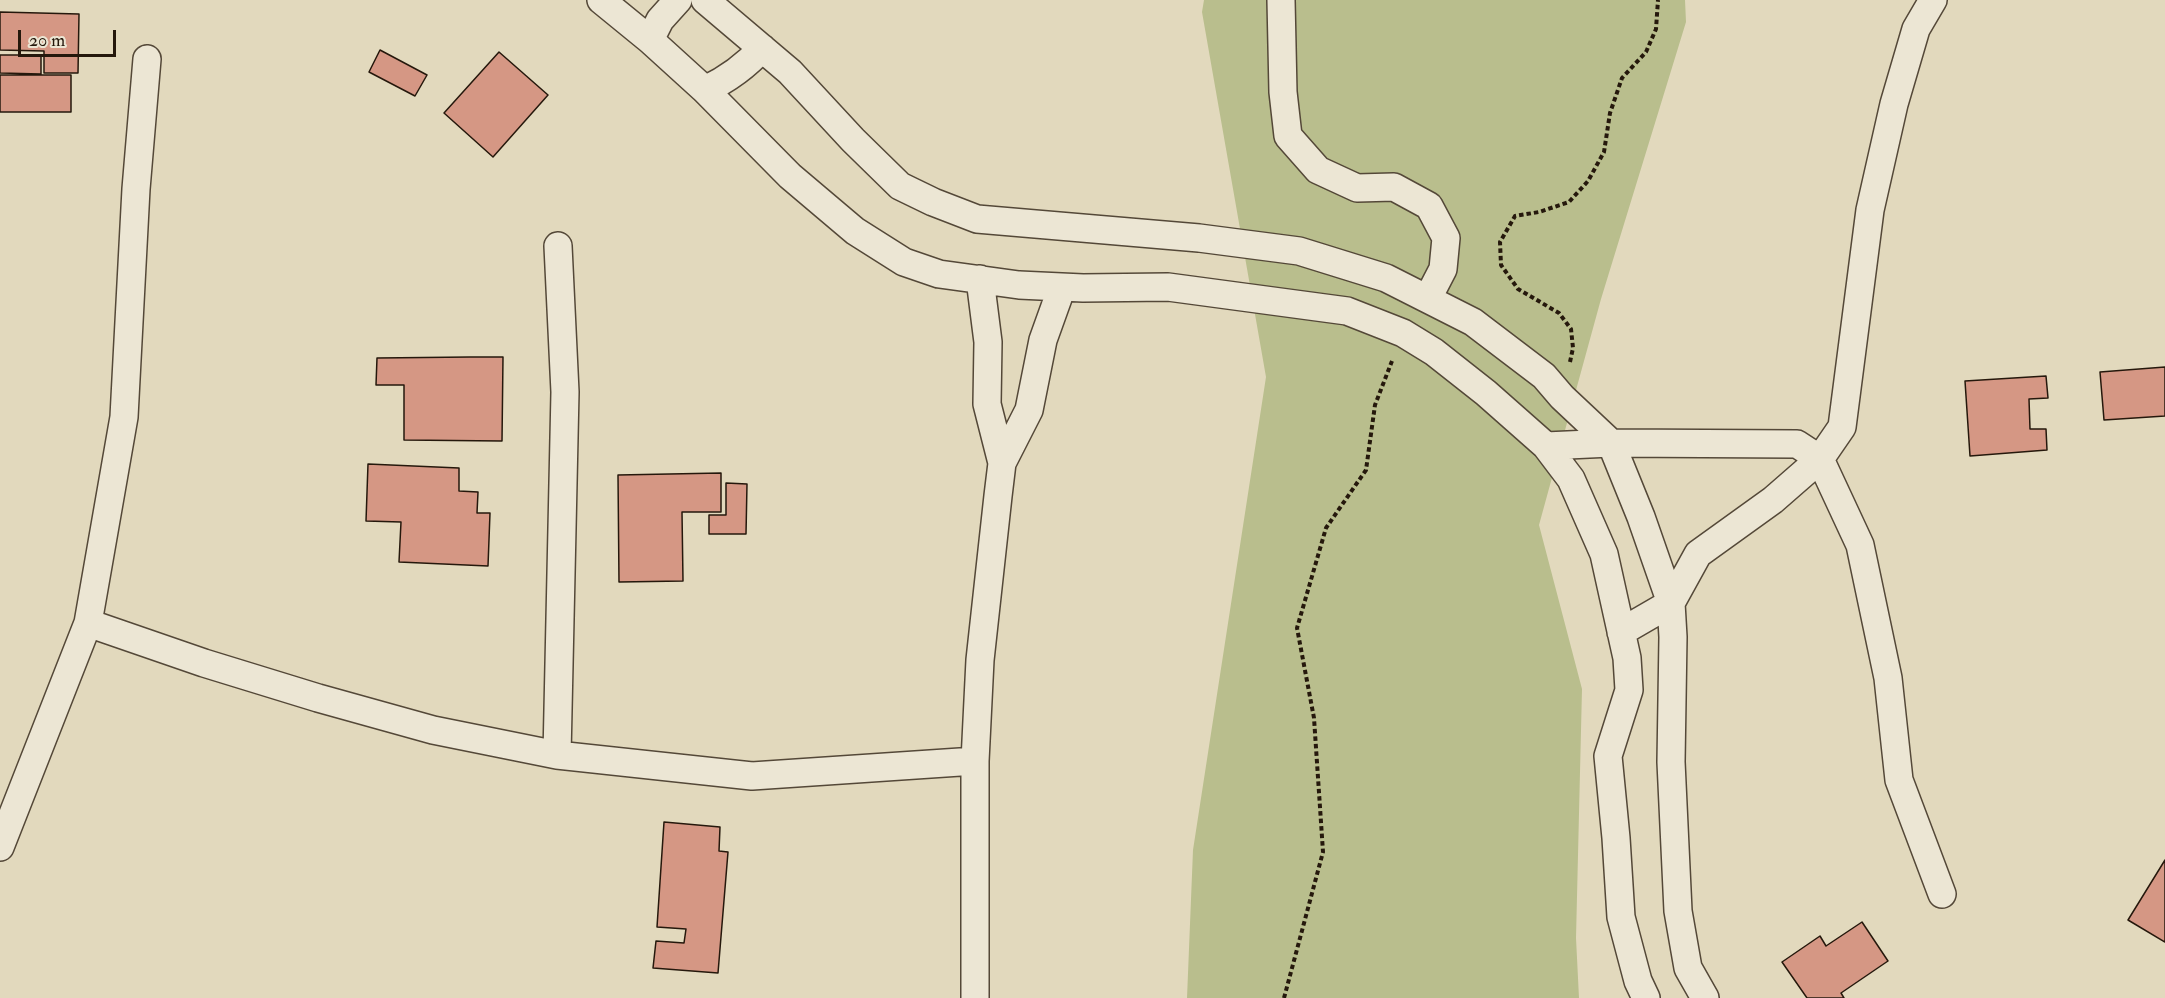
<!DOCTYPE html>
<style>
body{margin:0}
#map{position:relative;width:2165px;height:998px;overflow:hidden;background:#e2d9bd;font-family:"IM FELL Double Pica",serif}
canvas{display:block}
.scale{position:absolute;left:18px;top:30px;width:98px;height:27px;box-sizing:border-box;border:3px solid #25180c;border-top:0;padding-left:8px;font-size:18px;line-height:21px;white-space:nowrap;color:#25180c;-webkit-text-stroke:4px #ece6d4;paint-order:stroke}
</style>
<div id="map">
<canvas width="2165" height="998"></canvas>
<div class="scale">20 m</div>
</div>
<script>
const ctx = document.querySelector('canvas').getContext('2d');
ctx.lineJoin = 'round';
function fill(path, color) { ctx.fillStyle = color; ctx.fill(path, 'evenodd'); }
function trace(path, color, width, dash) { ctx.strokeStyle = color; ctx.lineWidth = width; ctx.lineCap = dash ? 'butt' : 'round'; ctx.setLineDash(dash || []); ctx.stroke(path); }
fill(new Path2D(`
 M1204,0h481l1,22 -85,277 -62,226 43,164 -6,249 3,60h-392l6,-148 73,-473 -64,-365z`), '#b9be8d');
const building = new Path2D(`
 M0,12l79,2 -1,59h-34v-22l-44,-1z
 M380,50l47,25 -12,21 -46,-24z
 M499,52l49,43 -55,62 -49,-44z
 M0,55h41v19l-41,-1z
 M0,75h71v37h-71z
 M470,357h33l-1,84 -98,-1v-55h-28l1,-27z
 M2165,367v49l-61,4 -4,-48z
 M2046,376l2,22 -19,1 1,30h16l1,21 -77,6 -5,-75z
 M368,464l91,4v23l19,1 -1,21h13l-2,53 -89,-4 2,-40 -35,-1z
 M721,473v39h-39l1,69 -64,1 -1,-107z
 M726,483l21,1 -1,50h-37v-19h17z
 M664,822l56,5 -1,24 9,1 -10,121 -65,-5 3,-27 28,2 2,-14 -29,-2z
 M2165,860v82l-37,-22z
 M1862,922l26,39 -47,32 3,5h-37l-25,-36 38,-26 6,10z`);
fill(building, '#d59784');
trace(building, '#25180c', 1.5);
const street = new Path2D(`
 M601,0l49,40 55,50 85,86 65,55 49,31 35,12 80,11 64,3 85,-1 179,24 56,22 31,19 52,41 60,53 25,33 33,75 23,104 2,32 -21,66 8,82 5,79 17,64 8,17
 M705,0l85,72 63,68 47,46 33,16 44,17 222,19 100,13 87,27 87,44 71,54 18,21 49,46 30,74 30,86 2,34 -2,125 7,149 10,57 17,30
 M1281,0l2,92 5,44 30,34 39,18 37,-1 35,19 17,32 -3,31 -15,29
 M650,40l10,-20 18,-20
 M705,90c23,-11 40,-23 57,-42
 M980,279l8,63 -1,62 15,59
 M1546,446l65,-3 186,1 23,15 40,86 28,133 11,102 43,114
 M88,623l116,40 114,35 115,32 124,25 195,21 223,-15
 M1621,632l50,-29 27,-49 75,-54 47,-41 22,-32 28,-217 24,-106 22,-75 17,-29
 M557,755l8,-363 -7,-146
 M0,847l88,-224 36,-206 12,-228 11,-130
 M975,998v-237l5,-101 18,-164 4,-33 27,-53 14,-70 19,-53`);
trace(street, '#544838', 30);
trace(new Path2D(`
 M1570,362l3,-14 -2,-19 -12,-16 -41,-24 -17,-24 -1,-23 15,-26 24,-4 30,-10 19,-21 16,-29 6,-39 12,-35 24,-26 10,-23 2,-29
 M1284,998l39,-146 -9,-134 -17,-90 29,-100 40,-58 9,-65 17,-44`), '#25180c', 4, [4.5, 3]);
trace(street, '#ece6d4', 27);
</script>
